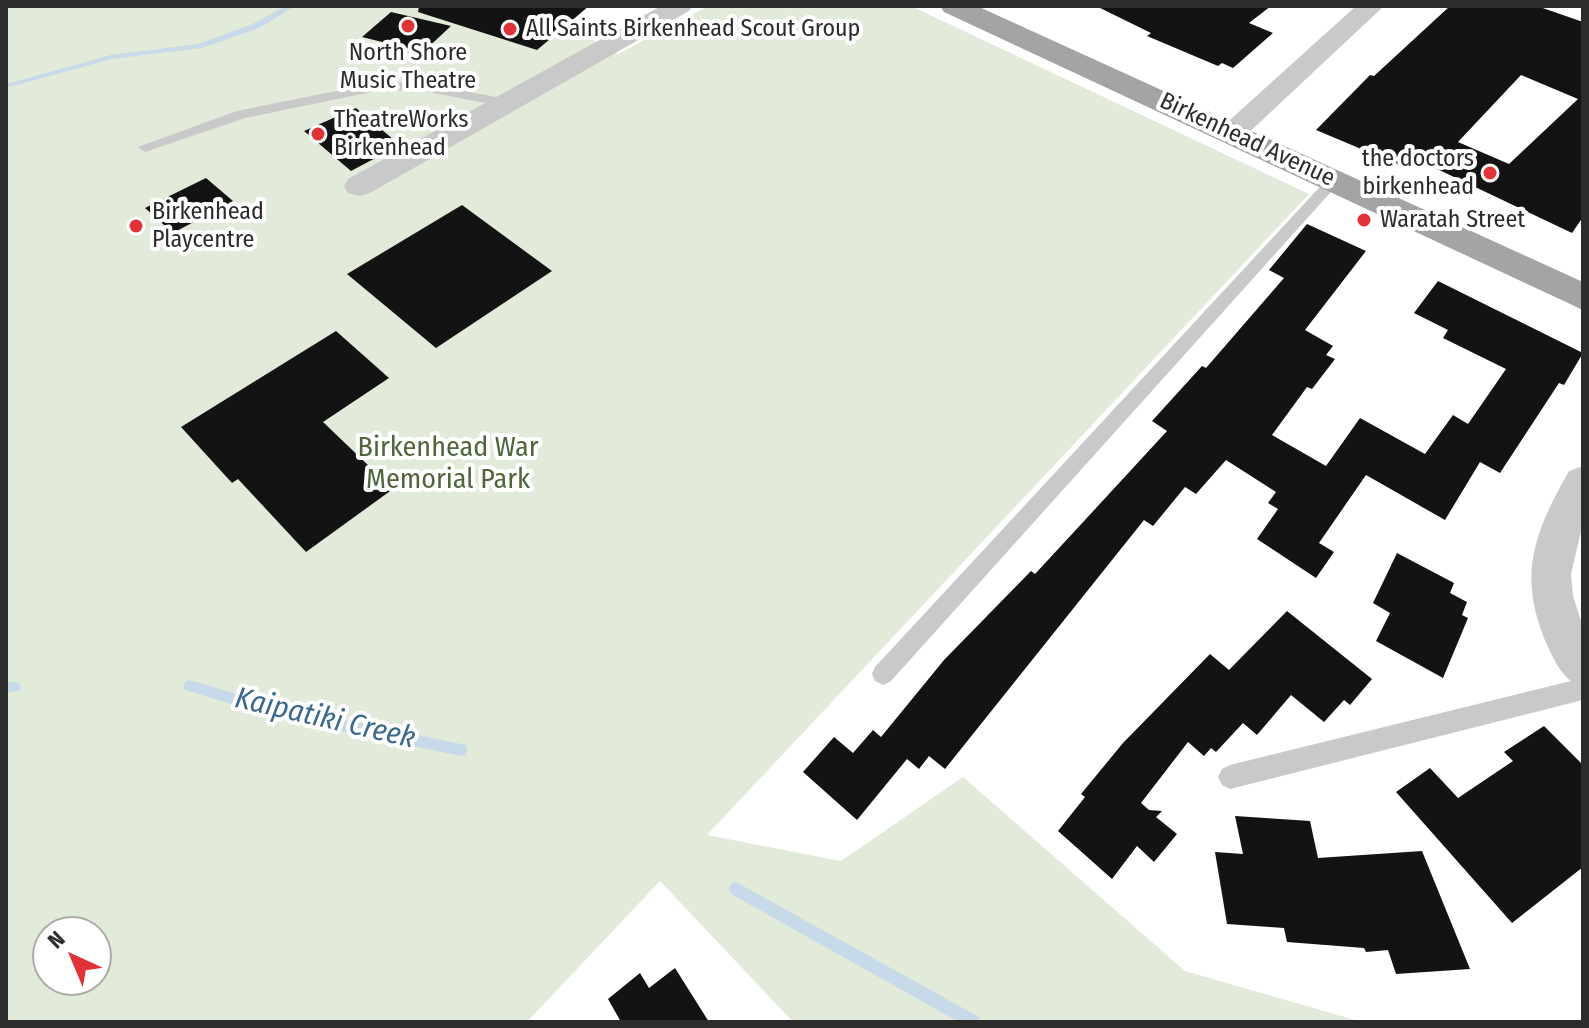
<!DOCTYPE html>
<style>
body{margin:0}
#map{position:relative;width:1589px;height:1028px;overflow:hidden;background:#fff;font-family:"Fira Sans Condensed",sans-serif}
canvas{display:block}
.frame{position:absolute;inset:0;border:8px solid #2c2c2c;pointer-events:none}
.north{position:absolute;left:32px;top:916px;width:80px;height:80px;box-sizing:border-box;background:#fff;border:2px solid #ababab;border-radius:50%;rotate:316deg;font-size:22px;font-weight:700;line-height:32px;text-align:center;color:#2c2c2c}
.north::after{content:'';display:block;margin:auto;width:28px;height:36px;background:#e03238;clip-path:polygon(50% 0,100% 100%,50% 72%,0 100%)}
</style>
<div id="map">
<canvas width="1589" height="1028"></canvas>
<div class="frame"></div>
<div class="north">N</div>
</div>
<script>
const ctx = document.querySelector('canvas').getContext('2d');
ctx.lineJoin = 'round';
function fill(path, color) { ctx.fillStyle = color; ctx.fill(path, 'evenodd'); }
function trace(path, color, width, dash) { ctx.strokeStyle = color; ctx.lineWidth = width; ctx.lineCap = dash ? 'butt' : 'round'; ctx.setLineDash(dash || []); ctx.stroke(path); }
function label(font, color, halo, rows, align = 'center') {
  ctx.font = font + ' "Fira Sans Condensed",sans-serif'; ctx.lineWidth = 8; ctx.setLineDash([]); ctx.textBaseline = 'middle'; ctx.strokeStyle = halo; ctx.fillStyle = color; for (const [text, x, y, turn = 0] of rows) {
    ctx.save(); ctx.translate(x, y); ctx.rotate((+turn || 0) * Math.PI / 180); ctx.textAlign = isNaN(turn) ? turn : align; if (halo) ctx.strokeText(text, 0, 0); ctx.fillText(text, 0, 0); ctx.restore();
  }
}
fill(new Path2D(`
 M6,6h527l85,48 90,-48h203l398,188 -602,641 134,26 122,-84 222,194 177,51h-569l-133,-141 -133,141h-521zM48,932h48v48h-48z`), '#e2eada');
fill(new Path2D(`
 M286,6h9l-36,22 -57,20 -91,11 -105,29v-4l105,-29 87,-11 55,-20z
 M189,680l93,27 179,37 5,1 1,5 -1,5 -5,1 -179,-37 -97,-29 -2,-4 2,-4z
 M6,681l13,2 2,4 -2,4 -13,2z
 M736,882l243,135 2,5h-22l-228,-128 -2,-5 2,-5z`), '#c6dae9');
fill(new Path2D(`
 M419,6h170l-52,44 -119,-38z
 M1096,6h175l-22,17 24,10 -40,35 -11,-5 -4,3 -71,-30 4,-3z
 M1450,6h87l46,16v195l-11,16 -158,-75 -10,9 -88,-37 54,-55 4,1zM1521,75l57,24 -69,65 -51,-22z
 M391,12l60,14 -28,26 -61,-15z
 M356,108l44,37 -49,26 -47,-40z
 M206,178l27,23 -60,32 -28,-25z
 M462,205l90,66 -116,77 -89,-74z
 M1307,224l59,27 -61,79 28,16 -7,9 9,4 -23,30 -5,-2 -35,48 54,31 34,-48 65,36 28,-39 15,9 38,-55 -63,-31 5,-8 -34,-17 24,-32 145,72 -19,32 -5,-2 -59,90 -20,-11 -35,58 -79,-45 -47,68 15,9 -18,26 -59,-39 21,-30 -10,-6 8,-11 -50,-32 -30,34 -11,-7 -32,39 -9,-6 -199,249 -16,-13 -10,13 -12,-10 -50,61 -54,-48 31,-35 19,16 20,-23 8,7 63,-77 87,-89 4,3 50,-54 82,-89 -15,-10 50,-55 4,2 78,-90 -15,-8z
 M336,331l53,47 -66,44 70,67 -87,63 -68,-73 -6,4 -51,-56z
 M1397,553l57,30 -4,10 17,9 -5,13 6,3 -25,60 -67,-37 14,-28 -17,-10z
 M1287,611l85,68 -22,26 -6,-5 -20,22 -33,-27 -34,40 -14,-12 -27,29 -5,-4 -7,8 -16,-14 -47,61 8,7 13,1 -6,6 21,17 -23,28 -17,-16 -25,33 -54,-48 27,-34 -4,-3 42,-51 87,-89 19,16z
 M1544,726l39,39v102l-71,56 -116,-131 34,-24 28,30 55,-37 -9,-9z
 M1235,816l75,5 8,37 104,-7 48,118 -74,5 -8,-24 -22,2 -2,-4 -77,-6 -3,-14 -57,-4 -12,-72 28,2z
 M675,968l34,54h-88l-13,-23 32,-26 9,15z`), '#131313');
fill(new Path2D(`
 M381,82l42,1 83,16 7,4 -7,4 -83,-16 -42,-1 -136,28 -100,34 -7,-5 99,-36z
 M1334,175l8,5 -3,3 -448,498 -8,4 -8,-4 -3,-7 3,-7 454,-490z
 M1583,678v22l-353,89 -8,-4 -4,-8 4,-8 8,-4z`), '#c9c9c9');
fill(new Path2D(`
 M661,6h32l-4,5 -319,182 -11,3 -11,-3 -4,-7 4,-7z
 M1356,6h28l-142,133h-20l-5,-6 5,-6z
 M1583,466v57l-12,51 2,22 10,31v61c-19,-8 -26,-22 -35,-41 -31,-71 -15,-112 21,-176z`), '#c9c9c9');
fill(new Path2D(`
 M940,6h37l606,276v28l-639,-298z`), '#a4a4a4');
for (const [x, y, r, color] of [
 [408,26,8,"#e03238"],
 [510,29,8,"#e03238"],
 [318,134,8,"#e03238"],
 [1490,173,8,"#e03238"],
 [1364,220,8,"#e03238"],
 [136,226,8,"#e03238"]
]) { const dot = new Path2D(); dot.arc(x, y, r, 0, 2 * Math.PI); ctx.fillStyle = color; ctx.fill(dot); trace(dot, '#fff', 3); }
label('24px', '#2c2c2c', '#fff', [
 ["All Saints Birkenhead Scout Group",526,29],
 ["North Shore",408,53,"center"],
 ["Music Theatre",408,81,"center"],
 ["TheatreWorks",334,120],
 ["Birkenhead",334,148],
 ["the doctors",1474,159,"right"],
 ["birkenhead",1474,187,"right"],
 ["Birkenhead",152,212],
 ["Playcentre",152,240],
 ["Waratah Street",1380,220]
], 'left');
label('24px', '#2c2c2c', '#fff', [
 ["Birkenhead Avenue",1247,140,25]
]);
label('28px', '#4e663b', '#fff', [
 ["Birkenhead War",448,448],
 ["Memorial Park",448,480]
]);
label('italic 30px', '#3d6a8b', '#fff', [
 ["Kaipatiki Creek",325,719,13]
]);
</script>
